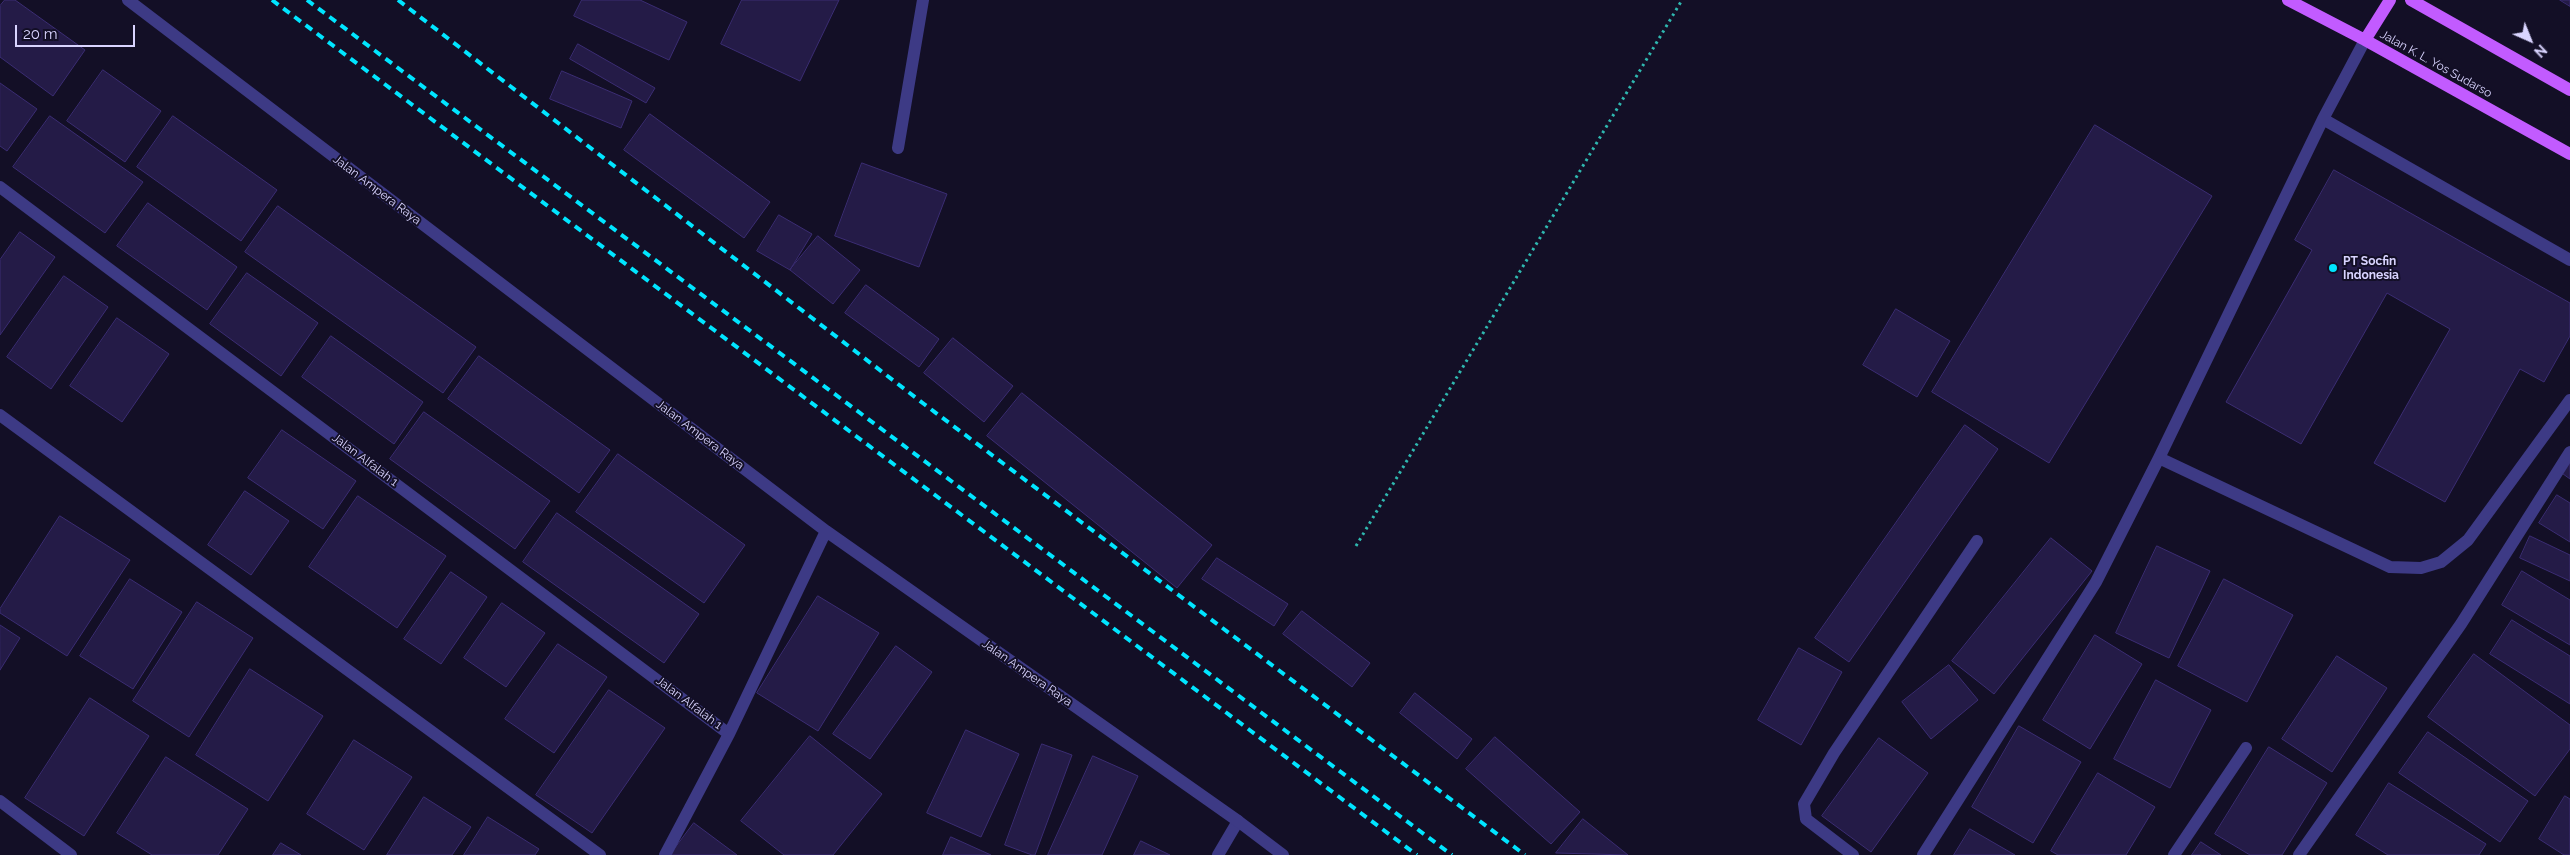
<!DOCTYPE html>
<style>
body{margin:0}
#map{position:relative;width:2570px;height:855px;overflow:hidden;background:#130f26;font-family:Raleway,sans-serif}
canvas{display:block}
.north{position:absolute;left:2505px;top:15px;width:50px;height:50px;-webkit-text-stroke:4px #130f26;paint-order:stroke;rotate:136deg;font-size:14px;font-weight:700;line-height:20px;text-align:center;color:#d9d4ff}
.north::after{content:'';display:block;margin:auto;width:18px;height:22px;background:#d9d4ff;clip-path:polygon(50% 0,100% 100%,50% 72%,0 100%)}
.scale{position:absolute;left:15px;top:25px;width:120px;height:22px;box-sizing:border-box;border:2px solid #d9d4ff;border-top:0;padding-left:6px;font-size:15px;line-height:18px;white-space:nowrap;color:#d9d4ff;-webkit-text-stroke:4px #130f26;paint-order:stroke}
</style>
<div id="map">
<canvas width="2570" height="855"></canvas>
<div class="north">N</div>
<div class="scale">20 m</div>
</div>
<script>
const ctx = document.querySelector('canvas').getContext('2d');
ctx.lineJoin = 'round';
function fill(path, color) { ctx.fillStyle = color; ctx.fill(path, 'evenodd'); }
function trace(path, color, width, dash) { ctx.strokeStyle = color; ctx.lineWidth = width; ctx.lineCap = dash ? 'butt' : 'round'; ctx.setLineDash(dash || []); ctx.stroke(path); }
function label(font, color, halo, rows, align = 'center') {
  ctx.font = font + ' Raleway,sans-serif'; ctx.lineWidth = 4; ctx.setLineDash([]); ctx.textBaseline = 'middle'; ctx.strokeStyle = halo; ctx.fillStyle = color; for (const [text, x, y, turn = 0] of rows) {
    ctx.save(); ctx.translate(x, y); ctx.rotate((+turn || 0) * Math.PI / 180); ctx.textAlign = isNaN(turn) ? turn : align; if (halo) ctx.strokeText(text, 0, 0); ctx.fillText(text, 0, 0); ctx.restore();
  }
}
const building = new Path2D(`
 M5,0h10l70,50 -32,46 -53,-39v-51z
 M582,0h58l47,22 -18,38 -95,-44z
 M742,0h97l-39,81 -79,-37z
 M2560,0h10v6z
 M578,44l77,44 -9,15 -76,-44z
 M103,70l58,41 -36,51 -58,-41z
 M562,71l70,30 -11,27 -71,-29z
 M0,83l37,26 -30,42 -7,-5z
 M650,114l120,88 -26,36 -120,-88z
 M50,116l93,66 -38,51 -92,-66z
 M173,116l104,74 -36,51 -104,-74z
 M2095,125l117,71 -163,267 -117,-71z
 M862,163l85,31 -28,73 -84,-31z
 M2334,170l236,133v33l-26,46 -24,-13 -75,133 -71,-39 76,-134 -63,-36 -86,151 -75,-42 86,-152 -17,-10z
 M148,203l89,64 -30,43 -90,-64z
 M278,206l198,141 -33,46 -198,-141z
 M779,215l33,19 -22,36 -33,-19z
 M20,232l35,25 -55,78v-75z
 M818,236l42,34 -27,34 -43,-34z
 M247,273l71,50 -37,53 -71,-52z
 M64,276l44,31 -57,82 -44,-32z
 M866,285l73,54 -20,28 -74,-54z
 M1896,309l54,32 -33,56 -54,-32z
 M117,318l52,36 -47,68 -52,-36z
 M331,336l92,66 -29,42 -92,-67z
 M953,338l60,48 -29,36 -60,-49z
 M479,356l131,94 -31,43 -131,-94z
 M1022,393l190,152 -35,43 -190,-152z
 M424,412l126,89 -35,48 -125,-90z
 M1965,425l33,24 -149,213 -34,-24z
 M282,430l74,51 -33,48 -75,-51z
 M618,454l127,91 -41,58 -128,-91z
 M2570,456v23l-11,-8z
 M245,491l44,30 -38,54 -43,-30z
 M2557,495l13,8v39l-31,-19z
 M358,496l88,60 -49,72 -88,-61z
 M557,513l142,101 -35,49 -141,-101z
 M60,516l70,44 -63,96 -67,-43v-4z
 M2530,536l40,19v26l-50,-23z
 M2051,538l41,33 -98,123 -42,-33z
 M2157,546l53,25 -41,87 -53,-25z
 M1217,558l71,46 -14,22 -72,-47z
 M2522,571l48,29v45l-68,-40z
 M451,572l36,25 -46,67 -37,-25z
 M130,579l52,33 -49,77 -53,-33z
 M2224,579l69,36 -46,87 -69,-36z
 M818,596l61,37 -61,98 -61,-38z
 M197,602l56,36 -64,99 -56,-36z
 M502,603l43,30 -39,54 -42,-29z
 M1302,611l68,52 -18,24 -69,-53z
 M2512,620l58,36v48l-80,-50z
 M0,625l20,13 -20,32z
 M2095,635l47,29 -52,85 -47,-29z
 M558,644l49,33 -53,76 -49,-34z
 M896,646l36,26 -62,87 -37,-25z
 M1799,648l43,24 -41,73 -43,-25z
 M2474,654l96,71v24l-35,47 -107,-79z
 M2337,656l50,32 -55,84 -50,-33z
 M1949,665l29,35 -47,39 -29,-37z
 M250,669l73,47 -55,85 -72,-46z
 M2156,680l55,30 -41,78 -56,-29z
 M609,690l56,38 -73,105 -56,-38z
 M1415,693l57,46 -15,20 -57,-46z
 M90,698l59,38 -65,100 -59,-38z
 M2019,726l62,36 -48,81 -61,-36z
 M966,730l53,24 -38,83 -54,-24z
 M2428,732l100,69 -28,41 -101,-69z
 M810,736l72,58 -49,61h-49l-43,-34z
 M1495,737l85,75 -29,32 -85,-75z
 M1879,738l49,35 -57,79 -49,-36z
 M354,740l58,37 -48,73 -57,-36z
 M1042,744l30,11 -37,100h-3l-27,-10z
 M2269,747l58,36 -45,72h-32l-35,-21z
 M1093,756l45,20 -36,79h-54z
 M166,757l82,52 -30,46h-66l-35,-22z
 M2098,773l57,34 -29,48h-68l-7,-4z
 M2389,783l97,61 -7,11h-91l-32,-20z
 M2565,796l5,3v56h-6l-25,-16z
 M424,797l47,30 -19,28h-65z
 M488,817l51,32 -4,6h-71z
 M1583,819l45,36 -72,-2z
 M694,823l43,32h-67z
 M1970,829l45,26h-61z
 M951,837l40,18h-48z
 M1141,841l29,14h-36z
 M2201,842l20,13h-29z
 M281,843l20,12h-28z`);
fill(building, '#241b47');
trace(building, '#3b2d73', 1);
trace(new Path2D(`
 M1356,546l326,-546`), '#2fb8b0', 3, [2.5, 4]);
trace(new Path2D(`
 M1218,855l20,-34`), '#3d3a85', 12);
trace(new Path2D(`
 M128,0l698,531 412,290 45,34
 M2323,119l247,141
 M898,148l25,-148
 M0,187l729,547
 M0,415l600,440
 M2159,458l231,109 31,1 20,-6 27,-22 102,-140
 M0,801l71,54
 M665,855l64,-121 97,-203
 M1853,855l-47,-36 -2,-15 30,-51 143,-212
 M1923,855l173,-273 63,-124 164,-339 42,-79
 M2174,855l72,-107
 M2299,855l162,-231 109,-172`), '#3d3a85', 12);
trace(new Path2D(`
 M2288,0l77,40 205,114
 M2411,0l159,90
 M2365,40l25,-40`), '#c25bff', 12);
trace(new Path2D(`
 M272,0l1145,855
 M307,0l1145,855
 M398,0l526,404 601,451`), '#00e5ff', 4, [8, 6]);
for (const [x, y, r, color] of [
 [2333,268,5,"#00e5ff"]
]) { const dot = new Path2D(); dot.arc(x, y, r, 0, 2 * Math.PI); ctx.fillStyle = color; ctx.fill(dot); trace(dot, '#130f26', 2); }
label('12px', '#d9d4ff', '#130f26', [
 ["Jalan K. L. Yos Sudarso",2436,64,29],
 ["Jalan Ampera Raya",377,190,37],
 ["Jalan Ampera Raya",700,435,37],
 ["Jalan Alfalah 1",365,460,37],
 ["Jalan Ampera Raya",1027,673,35],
 ["Jalan Alfalah 1",689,703,37]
]);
label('bold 12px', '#d9d4ff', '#130f26', [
 ["PT Socfin",2343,261],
 ["Indonesia",2343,275]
], 'left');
</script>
